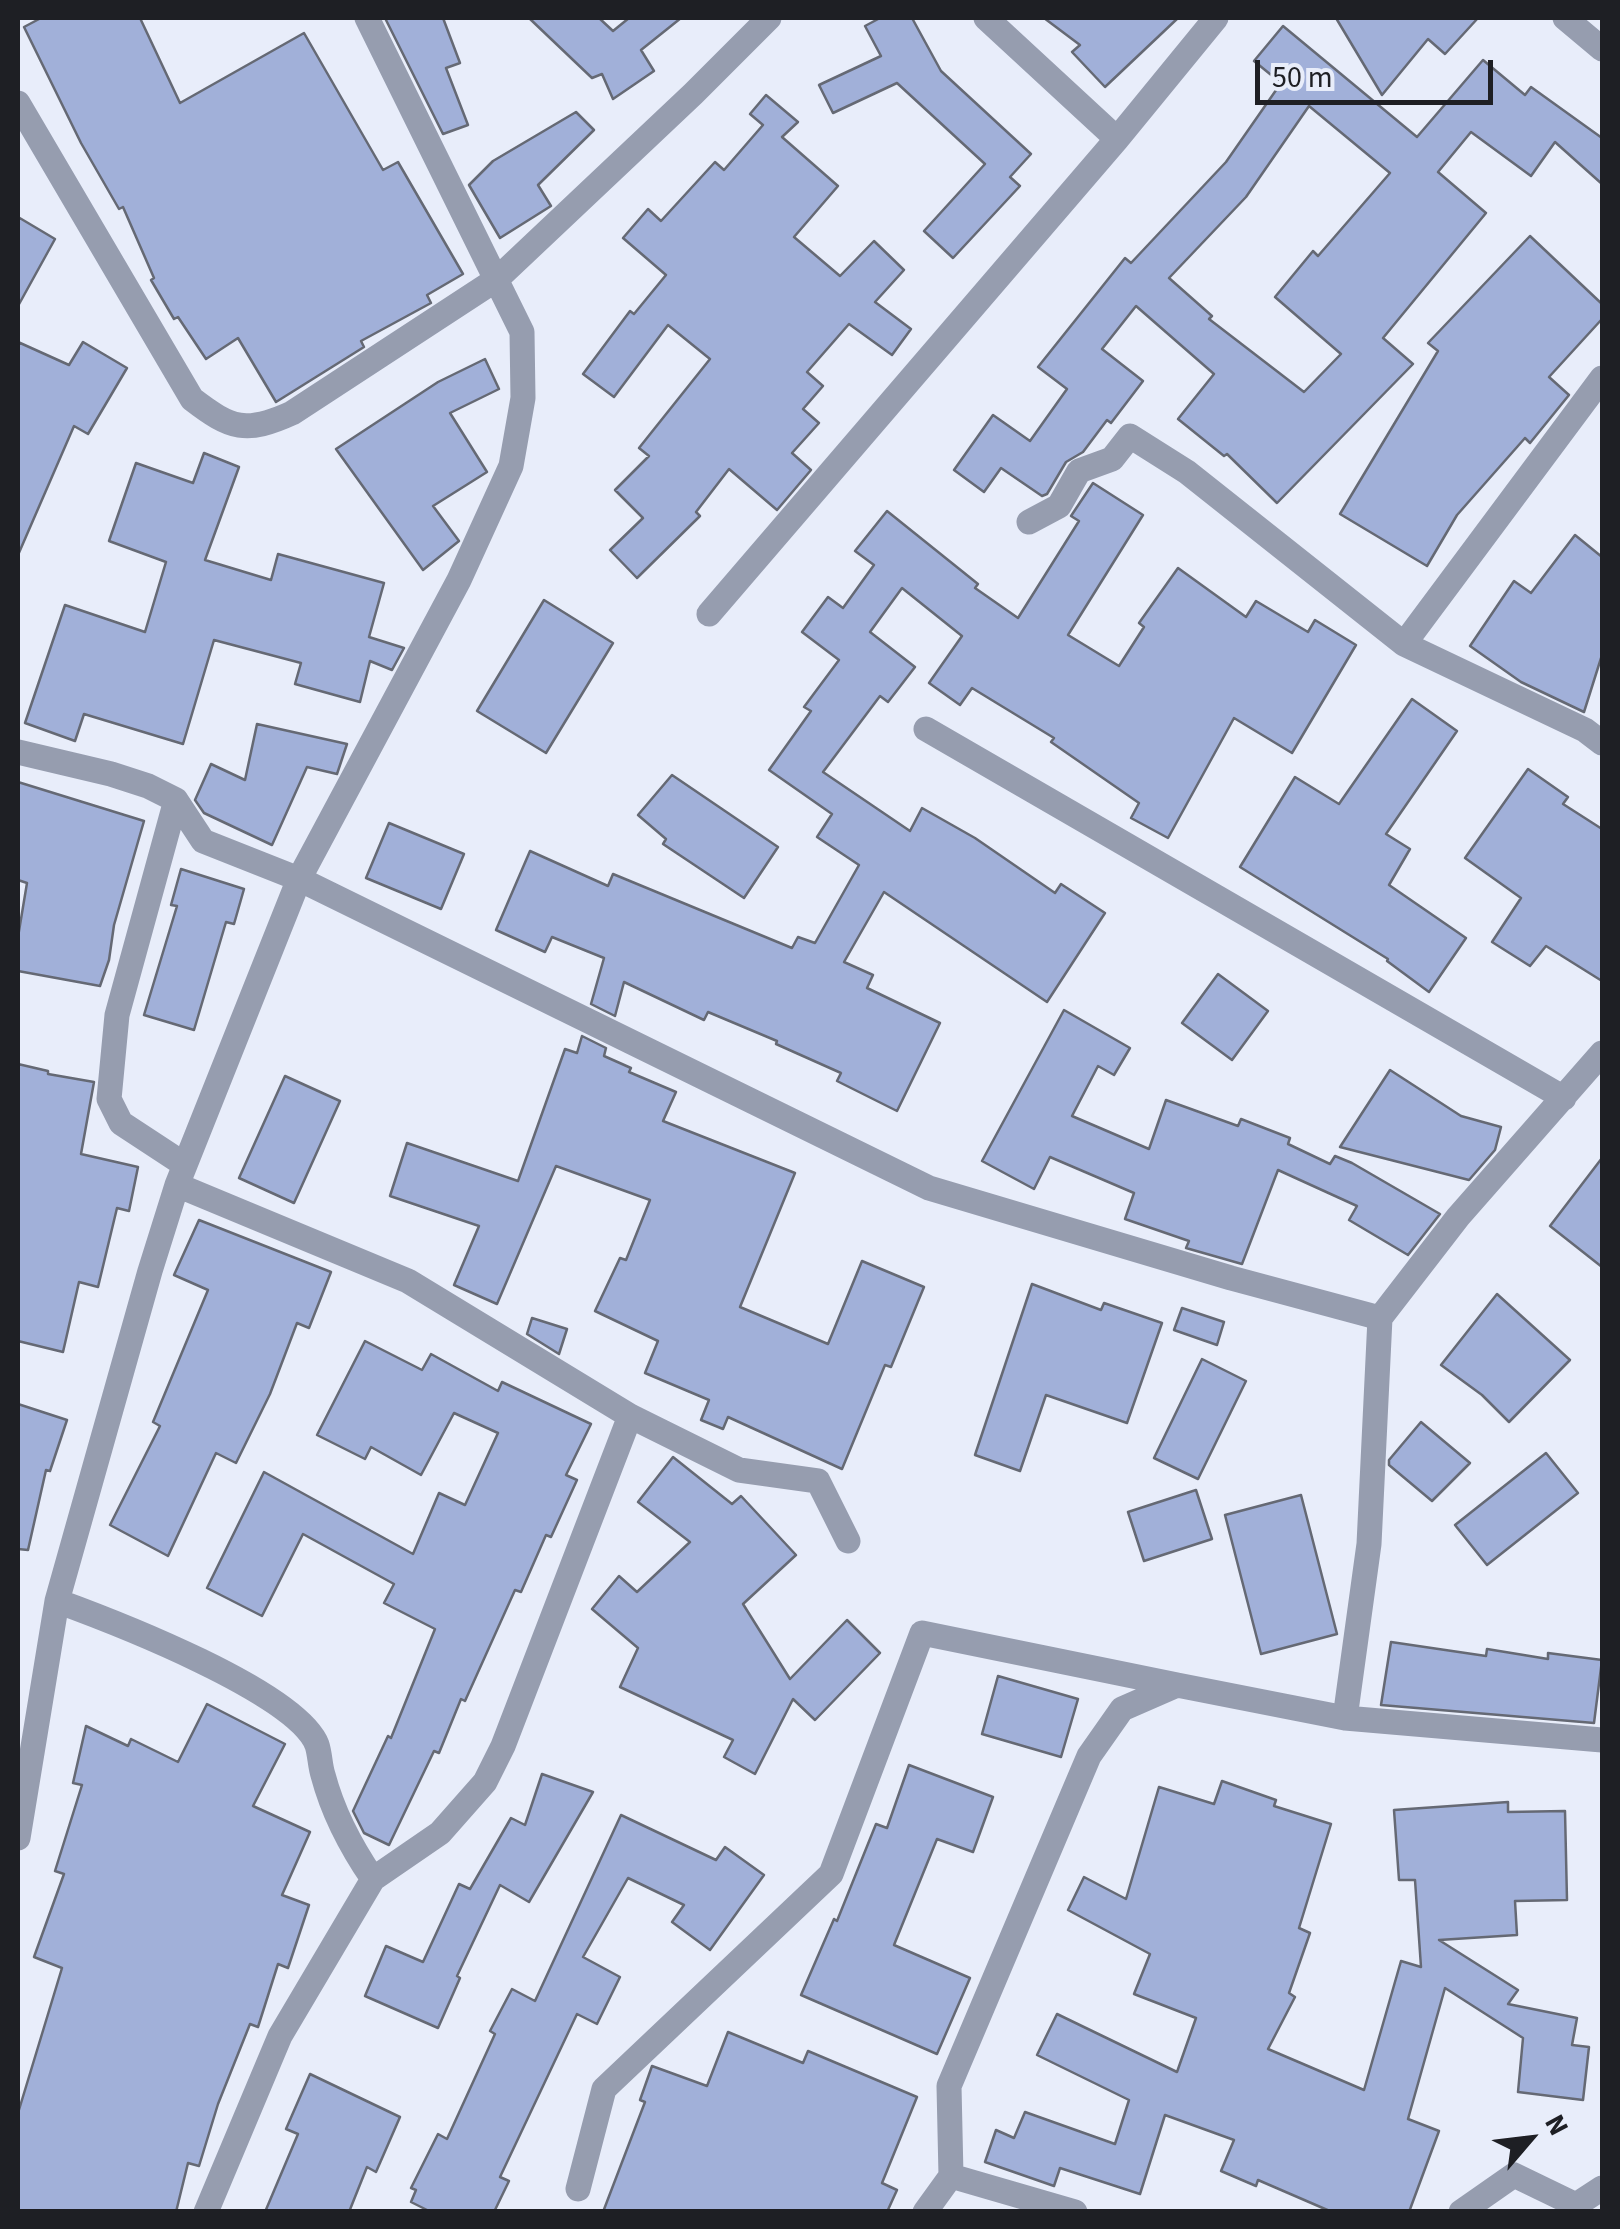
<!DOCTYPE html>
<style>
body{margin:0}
#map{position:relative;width:1620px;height:2229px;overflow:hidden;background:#e8edfa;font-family:"Source Sans 3",sans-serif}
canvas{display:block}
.frame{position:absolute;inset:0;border:20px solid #1e1f24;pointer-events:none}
.north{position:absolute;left:1480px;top:2089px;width:100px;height:100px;-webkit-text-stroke:8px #e8edfa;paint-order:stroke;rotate:62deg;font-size:28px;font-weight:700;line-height:40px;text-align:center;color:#1e1f24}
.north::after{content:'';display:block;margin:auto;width:35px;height:45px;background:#1e1f24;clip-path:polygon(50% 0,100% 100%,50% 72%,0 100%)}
.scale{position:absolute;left:1255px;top:60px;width:238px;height:45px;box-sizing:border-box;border:5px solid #1e1f24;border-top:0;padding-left:12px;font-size:30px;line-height:35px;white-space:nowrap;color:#1e1f24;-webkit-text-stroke:8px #e8edfa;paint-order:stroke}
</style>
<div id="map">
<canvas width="1620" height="2229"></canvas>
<div class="frame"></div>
<div class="north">N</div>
<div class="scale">50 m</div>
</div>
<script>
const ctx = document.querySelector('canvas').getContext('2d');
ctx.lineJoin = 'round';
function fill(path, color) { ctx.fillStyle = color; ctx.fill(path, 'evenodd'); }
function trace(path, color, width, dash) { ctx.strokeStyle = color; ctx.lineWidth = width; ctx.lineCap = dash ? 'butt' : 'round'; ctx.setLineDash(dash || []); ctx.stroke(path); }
const building = new Path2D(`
 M41,18h99l40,85 124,-70 79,137 15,-8 65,112 -36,21 4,8 -70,38 3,6 -88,55 -38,-64 -32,21 -28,-42 -4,2 -23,-39 3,-2 -31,-71 -4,2 -38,-66 -57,-116z
 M385,18h58l17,45 -14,5 22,57 -25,9z
 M529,18h70l14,13 16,-13h52l-40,32 13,21 -41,28 -11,-25 -10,4z
 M880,18h32l29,53 90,83 -21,23 10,9 -67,72 -29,-27 61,-67 -88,-81 -64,30 -14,-28 62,-29 -16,-30z
 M1044,18h134l-73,69 -33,-35 8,-7z
 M1336,18h142l-33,36 -17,-15 -46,56z
 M1283,26l134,111 66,-77 42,35 6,-8 71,51v46l-47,-42 -24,34 -60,-44 -33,40 48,41 -103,125 30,26 -136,139 -50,-49 -3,2 -46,-37 36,-45 -78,-68 -34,43 41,32 -32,42 -4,-3 -24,32 -17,10 -19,32 -5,2 -41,-28 -17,24 -30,-22 39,-55 37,26 37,-52 -29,-22 87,-109 6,5 95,-101 55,-79 -27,-22zM1309,106l81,67 -72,83 -5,-5 -38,46 66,57 -37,38 -95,-73 3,-3 -43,-38 77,-81z
 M766,95l32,27 -16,15 56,49 -44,51 46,39 34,-35 30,29 -29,32 36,27 -19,26 -43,-31 -42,48 16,14 -20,23 16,14 -27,30 19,17 -34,40 -48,-41 -33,43 4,4 -63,62 -27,-28 33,-32 -28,-28 34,-34 -10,-8 71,-89 -42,-34 -54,72 -31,-23 47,-63 4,3 32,-39 -43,-37 25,-29 13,12 54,-59 9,8 39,-45 -13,-11z
 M576,112l18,18 -56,55 13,21 -51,32 -31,-53 24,-24z
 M18,217l37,22 -37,67z
 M1530,236l72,68v15l-53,58 20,18 -39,48 -5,-5 -68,77 -30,51 -87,-52 98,-163 -10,-8z
 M18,342l51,23 14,-23 44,26 -39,66 -14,-8 -56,129z
 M485,359l14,30 -49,24 37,59 -54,34 26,35 -36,29 -87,-121 102,-67z
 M204,453l35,14 -34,93 66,20 7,-26 106,29 -15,54 35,11 -12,22 -22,-9 -10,41 -65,-18 6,-21 -87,-23 -31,104 -99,-30 -9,27 -50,-18 40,-118 80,27 21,-70 -57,-21 27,-78 57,20z
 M1093,483l50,32 -75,120 51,31 25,-39 -5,-4 39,-55 68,49 10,-16 52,31 7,-12 41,25 -64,108 -58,-35 -66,120 -37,-20 8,-15 -88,-61 3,-4 -82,-50 -12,17 -31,-22 33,-47 -60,-48 -32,44 45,35 -27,35 -8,-6 -57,76 87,59 12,-23 53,30 80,55 6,-9 44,29 -58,89 -163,-110 -40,70 29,13 -6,13 73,35 -43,88 -60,-30 4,-8 -65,-29 1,-3 -69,-29 -4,8 -80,-38 -9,34 -24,-12 13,-46 -52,-21 -7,15 -49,-22 34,-79 78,35 5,-12 179,74 6,-11 17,6 44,-78 -42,-28 15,-23 -63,-44 42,-59 -7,-4 35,-47 -37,-28 26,-35 15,11 31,-43 -19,-14 32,-40 91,73 -3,4 43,30 61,-97 -8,-5z
 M1575,535l27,22v98l-18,57 -63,-30 -51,-36 44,-65 17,12z
 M544,600l69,43 -67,110 -69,-42z
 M1412,699l45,32 -71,103 24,15 -21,36 77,53 -37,54 -42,-31 1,-2 -148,-92 55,-90 44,27z
 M257,724l90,20 -10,30 -30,-7 -35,78 -68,-32 -9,-13 16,-36 34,16z
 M1528,769l40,28 -5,7 39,25v152l-56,-35 -16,20 -38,-24 29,-44 -56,-40z
 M672,775l106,72 -34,51 -81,-54 3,-5 -28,-24z
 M18,782l126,39 -30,104 -5,35 -9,26 -82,-15v-34l9,-54 -9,-3z
 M389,823l75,31 -23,55 -75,-31z
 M181,869l63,20 -10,35 -8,-2 -32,108 -50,-15 33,-109 -6,-1z
 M1218,974l50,37 -36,49 -50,-37z
 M1064,1010l66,38 -16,27 -16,-9 -26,50 77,33 17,-49 72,26 3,-7 49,19 -2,6 42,20 5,-8 17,7 88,51 -32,41 -59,-35 8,-14 -79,-36 -36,94 -56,-16 3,-7 -64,-22 9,-26 -84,-36 -16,32 -52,-28z
 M582,1036l24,12 -2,8 27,12 -2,4 47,20 -13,29 132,52 -55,134 88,37 34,-83 62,26 -33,80 -6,-2 -43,104 -114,-52 -5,12 -22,-9 8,-20 -64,-27 13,-32 -63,-30 25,-53 6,2 24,-60 -94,-34 -59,138 -43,-19 25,-59 -89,-30 17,-53 111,38 47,-132 12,4z
 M18,1064l30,7v3l46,8 -13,72 57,13 -9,44 -12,-3 -19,79 -19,-5 -16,70 -45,-11z
 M1390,1070l71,46 40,11 -6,23 -26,30 -129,-33z
 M285,1076l55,25 -46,102 -55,-25z
 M1602,1158v109l-52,-41z
 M199,1220l132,52 -22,56 -12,-5 -27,71 -34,69 -20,-10 -48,103 -58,-31 50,-99 -7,-4 55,-132 -34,-15z
 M1032,1284l69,26 3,-7 58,20 -35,100 -81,-28 -26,76 -45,-16z
 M1497,1294l73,66 -61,62 -27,-27 -41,-30z
 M1182,1308l42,14 -7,23 -43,-15z
 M532,1318l35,11 -8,25 -32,-20z
 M365,1341l57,29 9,-16 67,37 4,-9 89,42 -25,51 11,5 -26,57 -5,-2 -25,57 -6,-2 -50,111 -4,-2 -22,54 -5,-2 -45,94 -25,-12 -11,-22 35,-75 3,2 44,-109 -51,-26 10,-19 -91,-50 -41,82 -55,-28 57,-116 149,82 26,-61 26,12 33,-72 -44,-20 -33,62 -50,-28 -6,12 -48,-24z
 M1202,1359l44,22 -48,98 -44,-21z
 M18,1404l49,16 -17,51 -4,-1 -18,80 -10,-1z
 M1421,1422l49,41 -38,38 -43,-36v-5z
 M1546,1453l32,40 -91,72 -32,-40z
 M673,1457l59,47 9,-8 55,59 -53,49 47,75 57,-59 33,33 -65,67 -22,-21 -38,75 -31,-17 9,-17 -113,-53 18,-39 -46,-39 27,-33 18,16 53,-50 -52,-40z
 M1196,1490l16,49 -68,22 -16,-49z
 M1301,1495l36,139 -76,20 -36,-139z
 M1391,1642l95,14 1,-7 61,10v-6l54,7 -8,63 -213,-18z
 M998,1676l80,23 -17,58 -79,-23z
 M207,1704l78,40 -32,62 57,26 -28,63 27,10 -21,63 -10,-4 -20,63 -8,-3 -32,80 -19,62 -11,-3 -12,49h-158v-99l44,-145 -28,-11 30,-83 -9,-3 27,-86 -9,-2 13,-57 42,20 3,-7 47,23z
 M909,1765l84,32 -20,55 -36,-13 -43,106 76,33 -33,76 -136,-59 33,-76 3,2 39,-97 11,4z
 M542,1774l51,18 -64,110 -29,-17 -43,91 3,2 -22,50 -73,-32 21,-50 37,16 36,-78 11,5 41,-71 14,7z
 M1222,1781l54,19 -2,6 57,18 -32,104 11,5 -21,60 6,4 -27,52 96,41 37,-129 20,6 -6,-87h-16l-5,-70 114,-8v10l57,-1 2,89 -52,1 2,34 -78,5 79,50 -10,14 69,14 -5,27 17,2 -6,53 -65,-8 5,-54 -78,-50 -37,131 31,12 -30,81h-77l-74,-32 -2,6 -35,-15 13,-31 -69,-25 -25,79 -80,-26 -6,18 -69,-24 11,-32 18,8 11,-26 90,32 14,-44 -92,-45 20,-41 120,58 19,-54 -62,-24 16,-40 -82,-44 16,-33 42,22 33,-112 55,17z
 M621,1815l95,45 9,-13 39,28 -54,75 -38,-28 12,-17 -56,-27 -45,79 37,20 -23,47 -20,-10 -77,163 9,4 -15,31h-63l-20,-10 5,-12 -5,-2 27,-54 9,5 48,-105 -5,-3 22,-42 23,12z
 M728,2032l75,31 5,-12 109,46 -35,86 15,7 -10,22h-284l42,-110 -5,-2 12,-34 55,20z
 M310,2074l90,43 -24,55 -9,-5 -18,45h-84l33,-78 -12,-5z`);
fill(building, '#a1b0d9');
trace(building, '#656974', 2.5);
trace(new Path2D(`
 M986,18l131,121
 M1565,18l37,31
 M18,103l174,296c39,30 54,35 100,14l205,-134 196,-185 76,-76
 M1029,522l30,-16 20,-35 33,-12 18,-23 57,36 217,172 181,86 17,13
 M709,614l408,-475 99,-121
 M1404,644l198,-266
 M926,729l638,369
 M18,752l93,22 37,12 28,14 27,41 96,38 630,309 302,90 149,40
 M176,800l-59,215 -8,84 12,24 64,42
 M177,1185l231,96 222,135 109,54 79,11 30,60
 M57,1601c55,20 240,91 260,144 3,9 3,21 6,30 10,38 28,72 50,104
 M1345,1718l24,-174 11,-226 78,-101 144,-164
 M18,1838l39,-237 93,-330 27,-86 122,-306 160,-299 52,-114 12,-68 -1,-66 -155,-314
 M951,2176l124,36
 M578,2189l26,-100 227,-215 91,-241 255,52
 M206,2212l74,-176 93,-157 67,-46 45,-51 18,-36 127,-330
 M925,2212l26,-36 -2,-90 140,-330 33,-47 55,-24 168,33 257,22
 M1461,2212l53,-37 62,30 26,-17`), '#969daf', 25);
</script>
